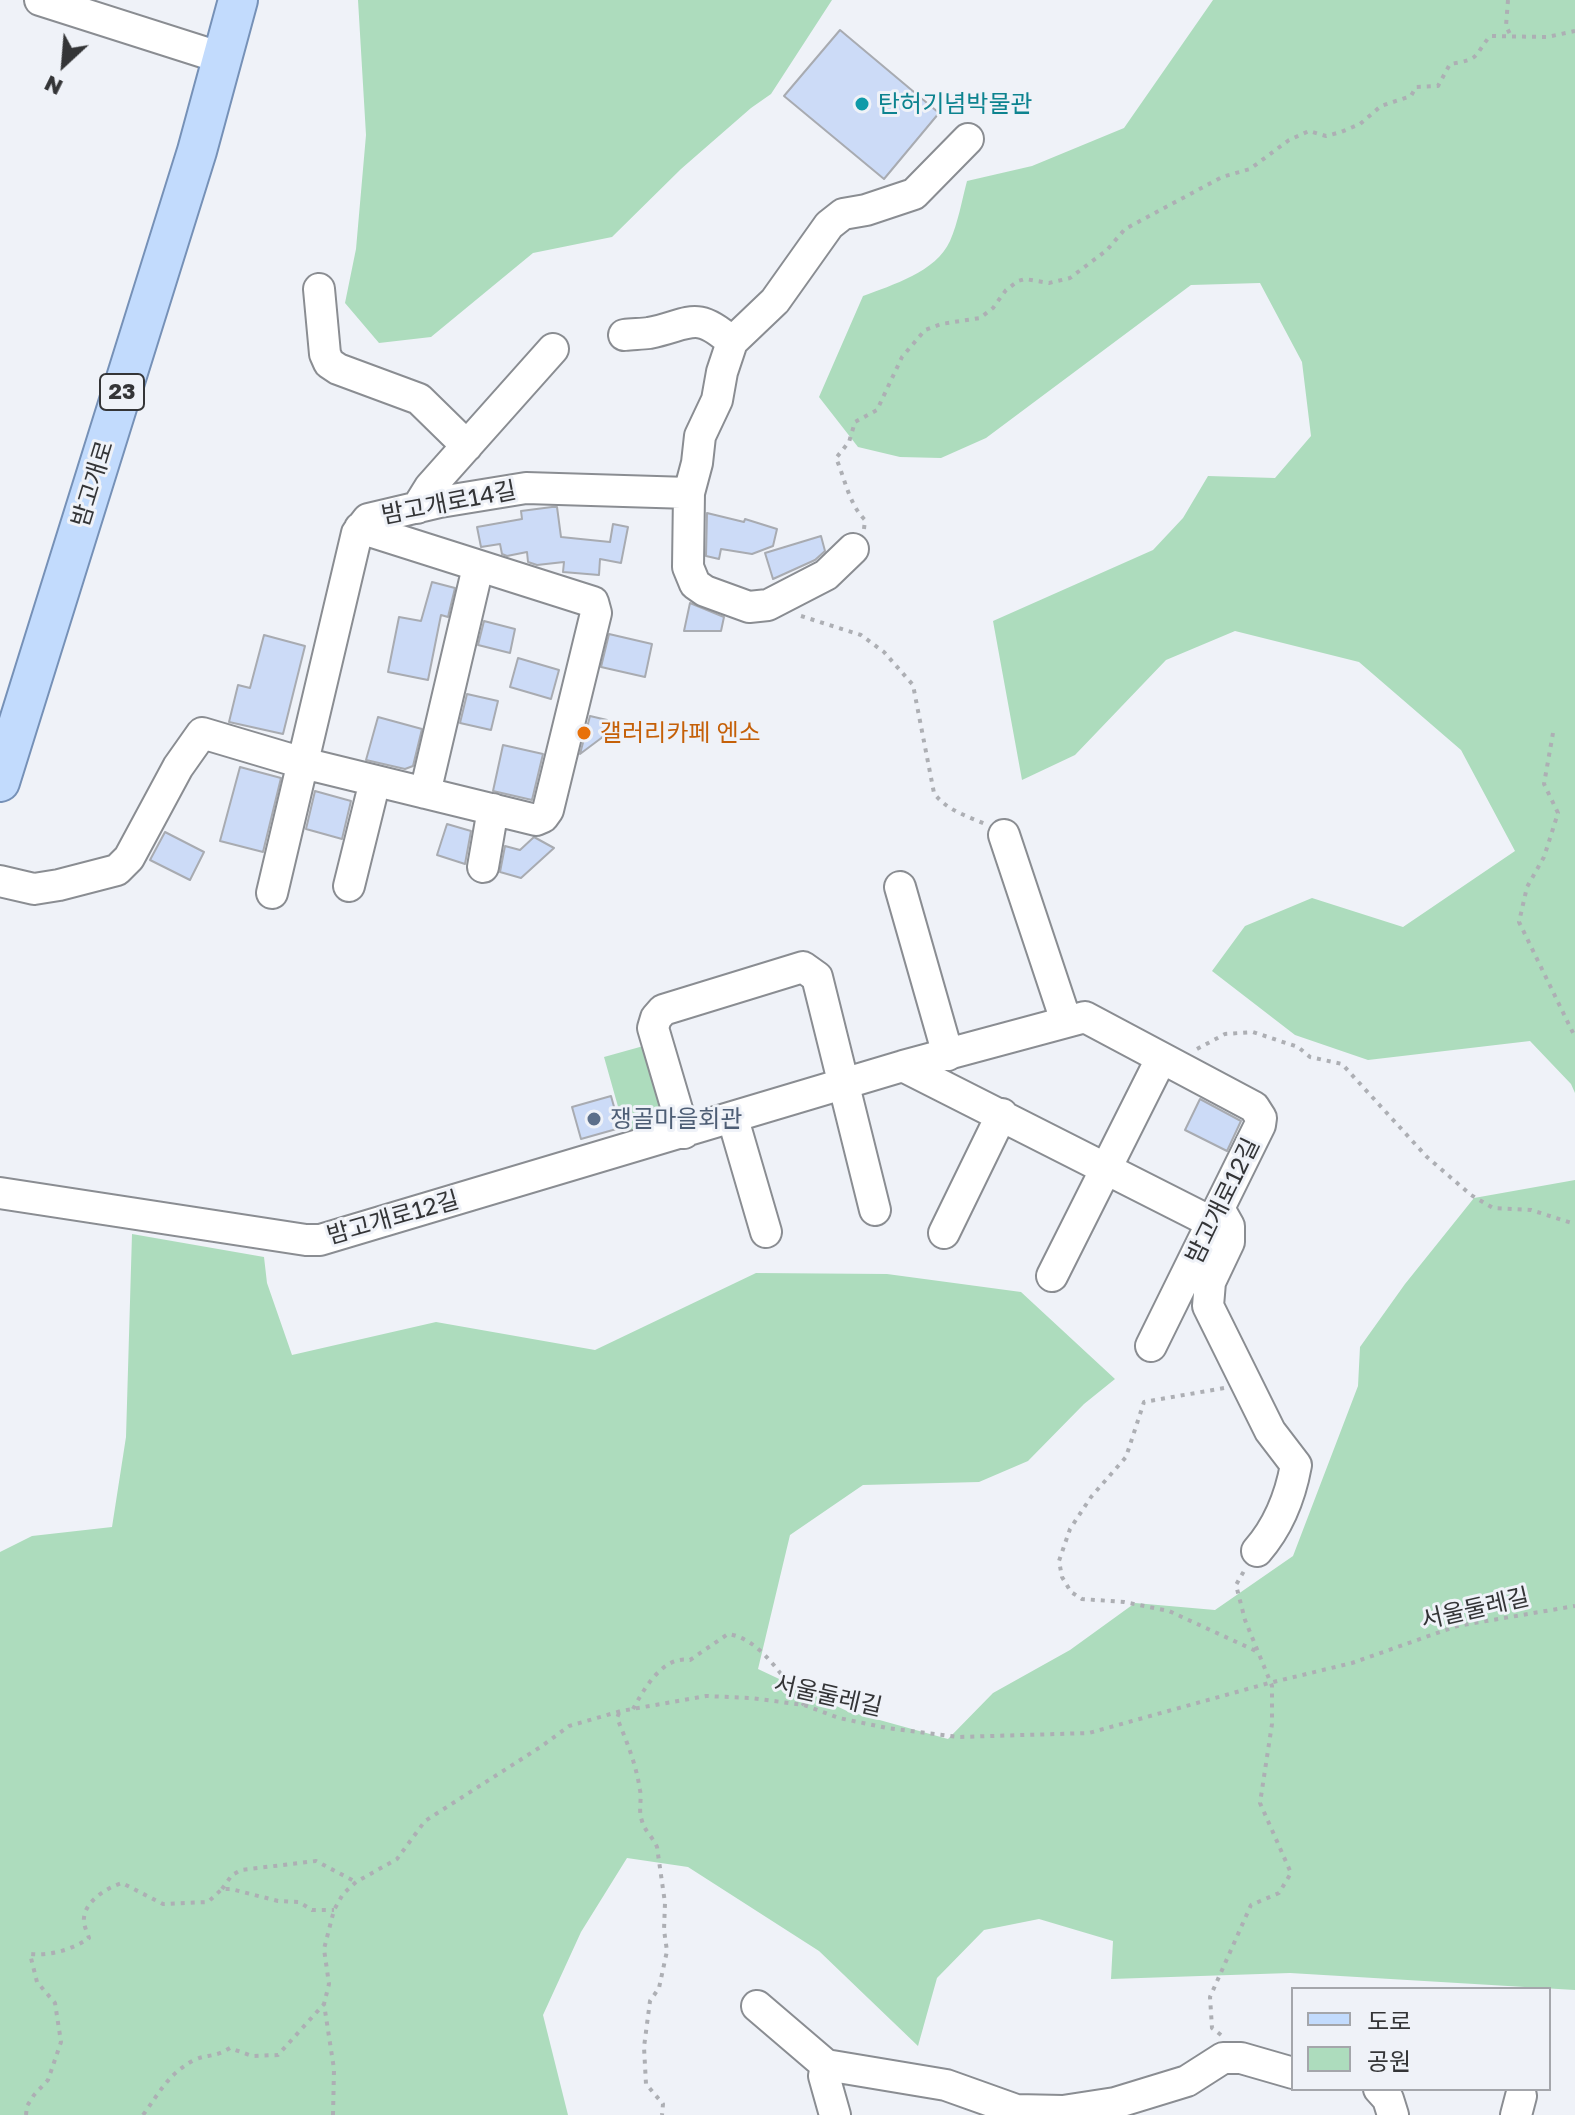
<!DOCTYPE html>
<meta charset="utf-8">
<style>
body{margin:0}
#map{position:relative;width:1575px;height:2115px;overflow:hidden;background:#eff2f8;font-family:"Golos Text","Noto Sans KR",sans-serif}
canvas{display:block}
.legend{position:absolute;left:1291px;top:1987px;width:260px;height:104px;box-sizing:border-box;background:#eff2f8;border:2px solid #a4a6ab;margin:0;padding:10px 14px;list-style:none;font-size:24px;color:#343537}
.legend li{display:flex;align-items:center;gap:16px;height:40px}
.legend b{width:40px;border:2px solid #a4a6ab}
.north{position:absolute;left:24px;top:24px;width:80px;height:80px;-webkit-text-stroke:6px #eff2f8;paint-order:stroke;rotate:206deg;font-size:22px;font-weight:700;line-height:32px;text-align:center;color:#343537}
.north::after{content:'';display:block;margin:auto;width:28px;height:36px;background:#343537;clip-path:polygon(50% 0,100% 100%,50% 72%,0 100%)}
</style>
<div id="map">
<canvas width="1575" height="2115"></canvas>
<ul class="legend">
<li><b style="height:10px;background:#c2dbfd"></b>도로</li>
<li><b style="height:22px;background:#addcbd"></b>공원</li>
</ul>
<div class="north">N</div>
</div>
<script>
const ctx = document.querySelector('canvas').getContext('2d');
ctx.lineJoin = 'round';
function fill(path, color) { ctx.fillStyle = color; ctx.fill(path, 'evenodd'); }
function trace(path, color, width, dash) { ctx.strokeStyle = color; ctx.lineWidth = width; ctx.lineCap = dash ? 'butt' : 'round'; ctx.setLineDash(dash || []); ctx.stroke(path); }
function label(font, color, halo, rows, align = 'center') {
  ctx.font = font + ' "Golos Text","Noto Sans KR",sans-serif'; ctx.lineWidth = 6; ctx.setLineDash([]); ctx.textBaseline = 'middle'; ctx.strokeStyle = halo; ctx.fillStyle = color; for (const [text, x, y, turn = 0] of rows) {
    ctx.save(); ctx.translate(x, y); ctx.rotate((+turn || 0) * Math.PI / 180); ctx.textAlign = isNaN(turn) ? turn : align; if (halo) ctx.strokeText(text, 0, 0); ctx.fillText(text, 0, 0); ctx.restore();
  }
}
fill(new Path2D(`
 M358,0h474l-61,94 -20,14 -70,61 -69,68 -79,16 -102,84 -52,6 -34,-40 11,-54 10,-114z
 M1213,0h362v1093l-4,-9 -41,-43 -162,19 -73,-25 -83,-64 33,-45 67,-28 91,29 112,-76 -54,-101 -102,-88 -124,-31 -69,29 -91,95 -53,25 -29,-159 160,-71 30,-32 25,-42 67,2 36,-42 -9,-74 -42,-79 -69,2 -205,153 -45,20 -41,-1 -42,-10 -39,-50 44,-101c29,-11 73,-24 87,-55 8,-18 12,-41 17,-60l65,-15 92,-38z
 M647,1045l24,85 -43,12 -24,-85z
 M1575,1180v810l-285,-17 -179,6 2,-38 -74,-22 -55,11 -47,48 -19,68 -99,-95 -131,-84 -61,-9 -46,74 -38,83 25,100h-568v-563l32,-16 80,-9 14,-90 6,-203 132,23 3,26 25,72 144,-33 159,28 161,-77 131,1 134,18 94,87 -31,25 -56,57 -49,21 -116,3 -73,50 -32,134 89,42 101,28 45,-46 77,-43 65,-47 80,7 78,-54 65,-170 2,-39 45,-63 69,-86z`), '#addcbd');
const building = new Path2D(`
 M840,30l99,83 -55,66 -100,-83z
 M552,507h5l4,30 49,5 3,-18 15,3 -7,36 -21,-4 -1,16 -36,-3 1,-10 -27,3 -9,-3 -1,-10 -20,4 -5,-2 -2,-10 -19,3 -4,-20 45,-8 -1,-8z
 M707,513l37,9 1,-3 32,10 -4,17 -21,8 -31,-5 -2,10 -13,-3z
 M821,536l4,15 -10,9 -42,19 -8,-26z
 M432,582l23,6 -7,29 -7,-2 -13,65 -40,-8 11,-55 22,4z
 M690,603l34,14 -3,14h-37z
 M484,621l31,8 -5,24 -32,-8z
 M609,634l43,10 -7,33 -44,-10z
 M264,635l41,11 -22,88 -54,-12 9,-37 12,3z
 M518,658l41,12 -8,29 -41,-12z
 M467,694l31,7 -7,29 -31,-7z
 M590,716l17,4 -3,16 -24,18z
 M378,717l44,12 -9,37 -8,3 -39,-9z
 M503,745l40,9 -11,46 -39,-9z
 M240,767l41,11 -18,74 -43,-11z
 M315,791l36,10 -9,38 -36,-10z
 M447,824l24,7 -6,33 -28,-9z
 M165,832l39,20 -14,28 -40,-20z
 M534,837l20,11 -33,30 -21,-6 5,-26 15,4z
 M611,1096l9,32 -39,11 -9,-32z
 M1200,1099l41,22 -14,30 -42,-21z`);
fill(building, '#ccdbf7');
trace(building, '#a8abb1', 2);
const minor = new Path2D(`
 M40,0l182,58
 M319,289l6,65 4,9 9,6 81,30 48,47
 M624,335c8,-1 17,-1 25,-2 41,-8 46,-24 83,9
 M417,508l13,-21 123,-138
 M853,549l-27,26 -58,30 -19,2 -44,-16 -10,-7 -7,-17 1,-74 8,-30 3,-27 17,-36 5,-28 10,-30 43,-41 54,-76 14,-11 23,-4 48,-16 54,-55
 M425,793l53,-226
 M1004,835l62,186
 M483,867l10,-58
 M0,881l34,8 25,-4 58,-15 12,-12 49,-91 24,-34 101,30 233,57 7,-3 5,-7 48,-197 -3,-11 -233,-74
 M349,886l26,-105
 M900,887l48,168
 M272,893l85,-360 11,-14 72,-17 86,-14 163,5
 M903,1066l310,157
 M733,1119l33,113
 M684,1133l-31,-105 3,-10 7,-8 140,-43 14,10 58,233
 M0,1193l306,47h14l583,-174 182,-49 169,90 7,11 -1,7 -109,221
 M1220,1210l9,16v16l-19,40 -2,24 62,125 26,34c-6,33 -18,62 -39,86
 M944,1233l58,-119
 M1052,1276l109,-217
 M757,2006l69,59 120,20 70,25 47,1 52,-8 72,-22 36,-23h18l52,15
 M826,2065l-2,11 11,39
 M1379,2089l9,10 5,16
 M1516,2115l5,-19`);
const major = new Path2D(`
 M0,782l197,-631 41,-151`);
trace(minor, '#8a8d92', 34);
trace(major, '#7691b7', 42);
trace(new Path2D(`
 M1508,0l-2,26 5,10
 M864,529l1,-9c-16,-16 -20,-41 -29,-62l13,-16 6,-20 22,-12 25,-53 23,-27 16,-6 39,-6 13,-10 13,-18 12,-9 7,-2 24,4 21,-5 37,-28 18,-21 97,-52 28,-8 39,-29 20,-9 17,5 15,-4 19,-8 21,-18 30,-10 5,-9 22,-1 12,-22c31,-5 23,-7 40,-28l57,1 28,-6
 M801,616l60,19 23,17 29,33 21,108c12,17 33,23 51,31
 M1553,733l-9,51 14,29 -14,44 -17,30 -8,35 56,115
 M1197,1049l28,-15 28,-2 45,15 12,10 32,7 85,93 44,38 22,13 38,2 44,14
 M1224,1388l-80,14 -18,55 -35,40 -21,32 -11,32 3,16 9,15 11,7 42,3 45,9 87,40
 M633,1709c11,-20 30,-54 57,-49l38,-26c34,5 56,46 76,71
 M619,1713l-2,5c10,24 19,46 23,72 2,11 -2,20 2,31 3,11 11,16 15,26l8,56 -1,27 3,21 -8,37 -9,13 -6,46 2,37 17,20 -1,11
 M222,1889l10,-14 9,-5 75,-9 40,21
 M1221,2035l-9,-7 -2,-31 41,-92 28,-12 12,-20 -31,-70 12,-79v-38l-27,-66 -9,-35 8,-14
 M26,2115l1,-9 7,-11 14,-15 13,-38 -6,-39 -18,-21 -7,-28c20,2 42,-4 59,-16 -2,-6 -6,-14 -5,-20 1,-17 24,-31 38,-35l41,21 45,-2 14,-13h9l47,12 21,1 13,8h22
 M143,2115c17,-23 25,-41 51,-55 13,-6 20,-2 36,-12l22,8 26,-1 46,-51
 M333,2115l1,-46 -10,-65 5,-20 -5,-35 10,-39 9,-16 13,-12 41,-23 28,-38 117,-75 27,-20 52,-15 85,-15 45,2 53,7 35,13 48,10 72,9 130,-4 180,-50 83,-20 105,-37 118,-20`), '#adafb4', 4, [4, 6]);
trace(minor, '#fff', 30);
trace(major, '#c2dbfd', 38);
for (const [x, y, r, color] of [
 [862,104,8,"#0f9aa8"],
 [584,733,8,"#e8710a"],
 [594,1119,8,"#5c6f8a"]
]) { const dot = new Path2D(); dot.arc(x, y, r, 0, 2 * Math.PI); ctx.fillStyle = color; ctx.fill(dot); trace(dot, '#eff2f8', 3); }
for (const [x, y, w] of [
 [122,392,44]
]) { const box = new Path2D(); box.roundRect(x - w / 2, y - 18, w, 36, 6); ctx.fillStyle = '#eff2f8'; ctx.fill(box); trace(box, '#343537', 2); }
label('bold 22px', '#343537', null, [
 ["23",122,392]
]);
label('24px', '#0d838f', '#eff2f8', [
 ["탄허기념박물관",878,104]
], 'left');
label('24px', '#343537', '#eff2f8', [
 ["밤고개로",93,484,-73],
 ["밤고개로14길",449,503,-11],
 ["밤고개로12길",1223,1201,-64],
 ["밤고개로12길",393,1218,-16],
 ["서울둘레길",1475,1609,-13],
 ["서울둘레길",828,1696,13]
]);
label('24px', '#c56008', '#eff2f8', [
 ["갤러리카페 엔소",600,733]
], 'left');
label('24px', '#4e5e75', '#eff2f8', [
 ["쟁골마을회관",610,1119]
], 'left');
</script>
